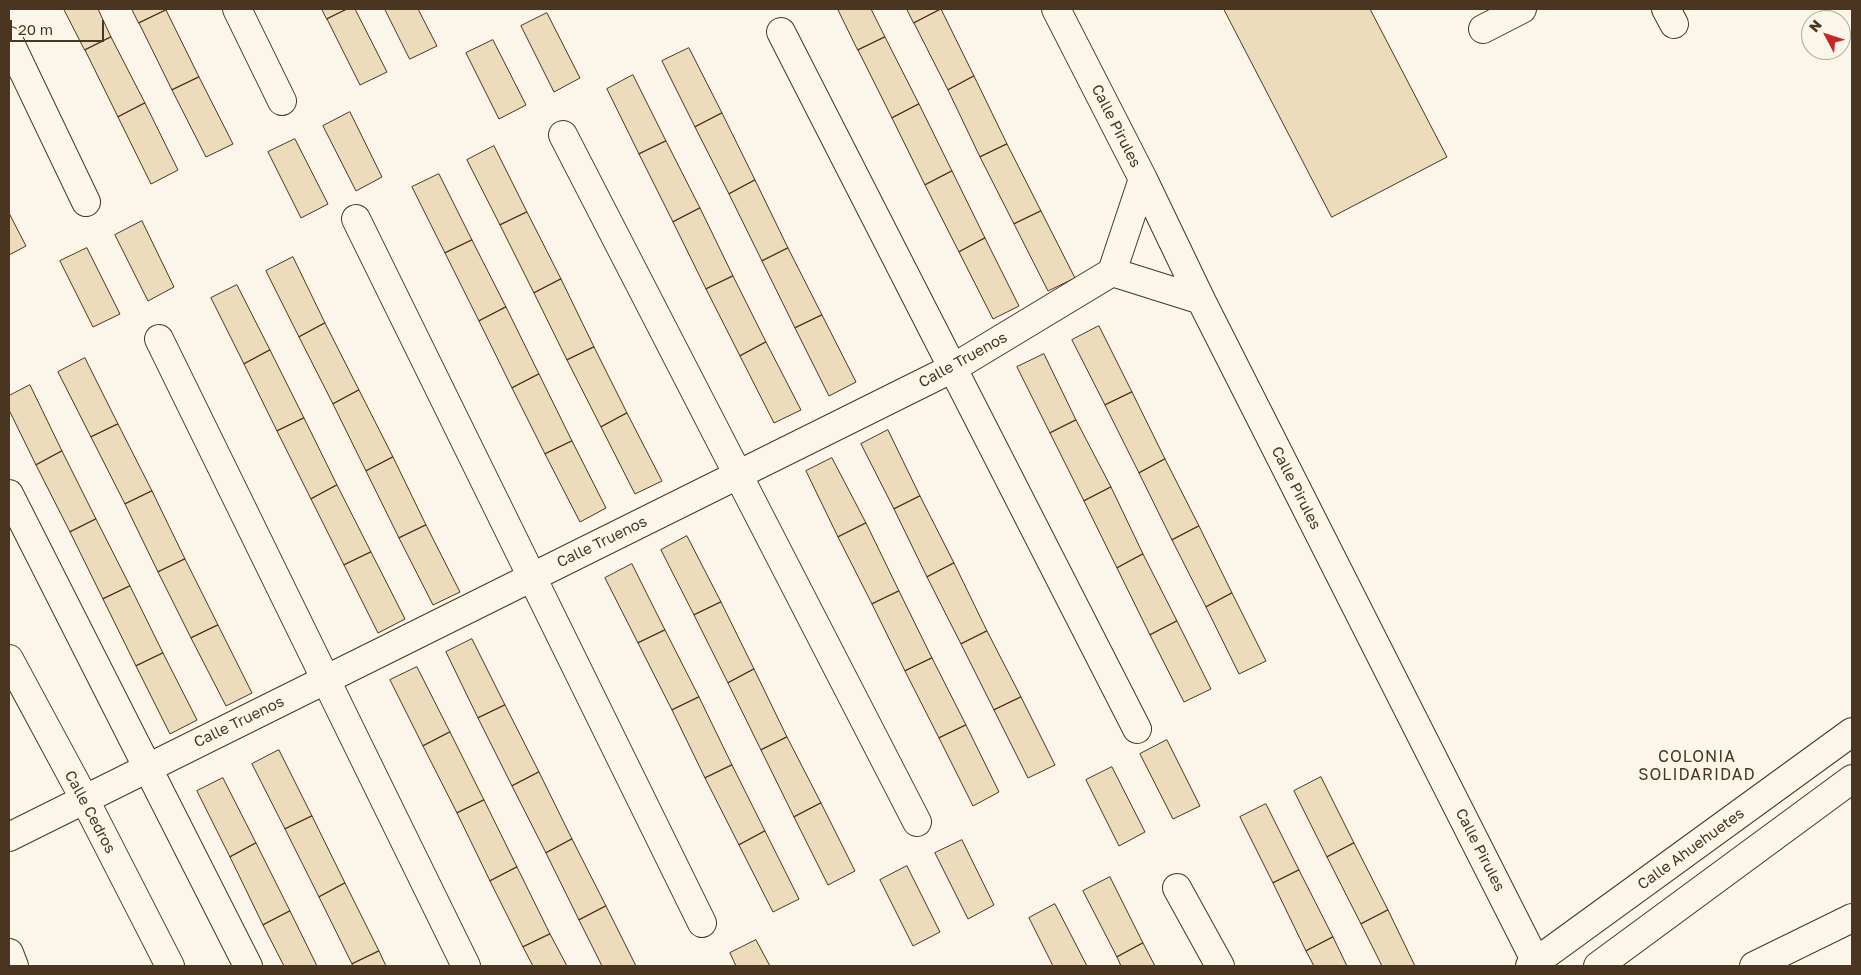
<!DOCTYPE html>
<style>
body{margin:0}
#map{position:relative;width:1861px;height:975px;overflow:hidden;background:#fbf6e9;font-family:"Golos Text",sans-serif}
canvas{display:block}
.frame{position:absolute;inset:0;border:10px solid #4a3520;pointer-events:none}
.north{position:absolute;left:1801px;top:10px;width:50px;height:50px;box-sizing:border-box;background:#fbf6e9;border:1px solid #b4a999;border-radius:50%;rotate:310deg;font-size:14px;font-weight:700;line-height:20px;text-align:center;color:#4a3520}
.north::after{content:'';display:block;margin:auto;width:18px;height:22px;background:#c62828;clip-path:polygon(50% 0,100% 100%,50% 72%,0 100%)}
.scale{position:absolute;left:10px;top:20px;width:94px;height:22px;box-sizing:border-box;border:2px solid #4a3520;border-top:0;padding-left:6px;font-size:15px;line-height:18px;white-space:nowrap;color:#4a3520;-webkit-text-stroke:4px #fbf6e9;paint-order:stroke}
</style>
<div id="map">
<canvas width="1861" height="975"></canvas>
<div class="frame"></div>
<div class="north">N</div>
<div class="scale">20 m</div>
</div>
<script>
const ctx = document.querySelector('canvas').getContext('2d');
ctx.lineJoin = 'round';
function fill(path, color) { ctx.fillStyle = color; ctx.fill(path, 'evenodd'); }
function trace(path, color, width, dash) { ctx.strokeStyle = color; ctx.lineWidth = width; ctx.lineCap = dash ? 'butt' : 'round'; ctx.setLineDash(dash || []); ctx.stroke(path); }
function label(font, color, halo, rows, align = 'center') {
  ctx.font = font + ' "Golos Text",sans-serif'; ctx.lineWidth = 4; ctx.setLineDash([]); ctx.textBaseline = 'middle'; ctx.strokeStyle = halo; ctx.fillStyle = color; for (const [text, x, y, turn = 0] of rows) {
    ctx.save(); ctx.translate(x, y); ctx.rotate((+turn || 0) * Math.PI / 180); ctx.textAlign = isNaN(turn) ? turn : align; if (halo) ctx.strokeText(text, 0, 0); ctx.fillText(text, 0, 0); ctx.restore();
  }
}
const building = new Path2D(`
 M64,9h34l13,28 -26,13z
 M132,9h34v1l-27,13z
 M322,9h25l-20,10z
 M347,9h8l32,63 -27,13 -33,-66z
 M385,9h33l19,37 -27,13z
 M838,9h33l14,28 -27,13z
 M907,9h34l-27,14z
 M941,9l33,67 -26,14 -34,-67z
 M1224,9h146l77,148 -115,60z
 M166,10l33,67 -27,13 -33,-67z
 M547,13l33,65 -26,14 -33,-66z
 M111,37l34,66 -27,14 -33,-67z
 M885,37l34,67 -27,14 -34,-68z
 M493,40l33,65 -27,14 -33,-66z
 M689,48l33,65 -27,14 -33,-66z
 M633,75l33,66 -27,13 -32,-65z
 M974,76l33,68 -27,13 -32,-67z
 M199,77l34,67 -27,13 -34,-67z
 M145,103l33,67 -27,14 -33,-67z
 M919,104l33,67 -27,14 -33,-67z
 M350,112l32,65 -26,14 -33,-65z
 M722,113l33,67 -26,14 -34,-67z
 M295,139l33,65 -27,14 -33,-66z
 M666,141l34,67 -27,14 -34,-68z
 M1007,144l34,67 -27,13 -34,-67z
 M494,146l33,66 -27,13 -33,-65z
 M952,171l33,67 -26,14 -34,-67z
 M439,174l33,66 -27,13 -33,-66z
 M755,180l33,68 -26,13 -33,-67z
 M700,208l33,68 -27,13 -33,-67z
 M1041,211l34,67 -27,13 -34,-67z
 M527,212l34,67 -27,14 -34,-68z
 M9,213l17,33 -17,9z
 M142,221l32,66 -26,14 -33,-66z
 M985,238l34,68 -26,13 -34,-67z
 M472,240l34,67 -27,14 -34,-68z
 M87,248l33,66 -27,13 -33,-66z
 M788,248l34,67 -27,13 -33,-67z
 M293,257l32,66 -26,14 -33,-66z
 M733,276l33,66 -26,14 -34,-67z
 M561,279l33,68 -27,13 -33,-67z
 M237,285l33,65 -26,14 -33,-66z
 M506,307l33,67 -27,14 -33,-67z
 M822,315l34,67 -27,14 -34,-68z
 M325,323l34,67 -26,14 -34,-67z
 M1099,326l33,66 -27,13 -33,-65z
 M766,342l35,68 -27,13 -34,-67z
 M594,347l33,66 -26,14 -34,-67z
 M270,350l34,68 -27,13 -33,-67z
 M1044,354l32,66 -26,13 -33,-66z
 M85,358l33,66 -27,13 -33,-65z
 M539,374l33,67 -27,13 -33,-66z
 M30,385l32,66 -26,14 -27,-55v-14z
 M359,390l34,67 -27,14 -33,-67z
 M1132,392l33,67 -26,14 -34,-68z
 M627,413l35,68 -27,13 -34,-67z
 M304,418l33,67 -26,14 -34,-68z
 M1076,420l35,67 -27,14 -34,-68z
 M118,424l34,67 -27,13 -34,-67z
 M888,430l32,66 -26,13 -33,-65z
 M572,441l34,67 -26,14 -35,-68z
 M62,451l34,68 -26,13 -34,-67z
 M393,457l33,68 -27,13 -33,-67z
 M832,458l34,65 -28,14 -32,-66z
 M1165,459l34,67 -27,14 -33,-67z
 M337,485l34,67 -27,13 -33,-66z
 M1111,487l32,67 -26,14 -33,-67z
 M152,491l33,68 -27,13 -33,-68z
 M920,496l34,67 -27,14 -33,-68z
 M96,519l34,67 -27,13 -33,-67z
 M866,523l33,68 -27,13 -34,-67z
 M426,525l34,67 -27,13 -34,-67z
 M1199,526l33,67 -26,14 -34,-67z
 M687,536l34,66 -27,13 -33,-65z
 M371,552l34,67 -27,14 -34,-68z
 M1143,554l34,67 -27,14 -33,-67z
 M185,559l33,66 -27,13 -33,-66z
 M954,563l33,68 -26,13 -34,-67z
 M632,564l33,66 -27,13 -33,-65z
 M130,586l33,67 -27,13 -33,-67z
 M899,591l33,67 -27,13 -33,-67z
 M1232,593l34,68 -27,13 -33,-67z
 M721,602l33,67 -26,14 -34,-68z
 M1177,621l34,68 -27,13 -34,-67z
 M218,625l34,68 -26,13 -35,-68z
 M665,630l34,67 -27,13 -34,-67z
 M987,631l34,66 -27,13 -33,-66z
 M472,639l33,66 -27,13 -32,-66z
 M163,653l34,67 -27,14 -34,-68z
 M932,658l34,67 -27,13 -34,-67z
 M417,667l33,65 -27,14 -33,-66z
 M754,669l33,68 -26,13 -33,-67z
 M699,697l33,68 -27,13 -33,-68z
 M1021,697l34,68 -27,13 -34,-68z
 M505,705l34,67 -27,14 -34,-68z
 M966,725l33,67 -26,14 -34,-68z
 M450,732l34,68 -27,13 -34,-67z
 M787,737l34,66 -27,14 -33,-67z
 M1167,740l33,66 -27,13 -33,-65z
 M279,750l33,66 -27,13 -33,-65z
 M732,765l33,66 -26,14 -34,-67z
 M1112,767l33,65 -26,14 -33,-66z
 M539,772l33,67 -26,14 -34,-67z
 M1321,777l33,66 -27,14 -33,-66z
 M223,778l33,65 -26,14 -33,-66z
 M484,800l33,67 -27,14 -33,-68z
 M821,803l34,68 -27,14 -34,-68z
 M1266,804l33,66 -26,13 -33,-66z
 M312,816l33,67 -26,14 -34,-68z
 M765,831l34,68 -26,13 -34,-67z
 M572,839l34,67 -27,14 -33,-67z
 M962,840l32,65 -26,14 -33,-66z
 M256,843l34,68 -27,14 -33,-68z
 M1354,843l34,67 -27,14 -34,-67z
 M907,866l33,66 -27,14 -33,-66z
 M517,867l33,67 -27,13 -33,-66z
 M1299,870l34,67 -27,14 -33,-68z
 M1110,877l33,66 -26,14 -34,-66z
 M345,883l34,68 -27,13 -33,-67z
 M1055,904l32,62h-34l-24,-48z
 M606,906l30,60h-34l-23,-46z
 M1388,910l27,56h-33l-21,-42z
 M290,911l27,55h-33l-21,-41z
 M550,934l17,32h-34l-10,-19z
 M1333,937l14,29h-33l-8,-15z
 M756,940l14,26h-34l-6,-13z
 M1143,943l12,23h-34l-4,-9z
 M379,951l7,15h-33l-1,-2z`);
fill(building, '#ecdcbc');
trace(building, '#4a3520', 1);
const minor = new Path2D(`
 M237,9l45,92
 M1056,9l87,170 58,121 335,662 4,4
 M1666,9l8,15
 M1483,29l39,-20
 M781,32l356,697
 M9,41l77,161
 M563,135l354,687
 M356,219l346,704
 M1112,272l89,28
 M159,339l307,627
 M9,494l239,472
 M9,659l76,141 85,166
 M9,837l944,-469 159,-96 31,-93
 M1177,888l43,78
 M9,953l5,13
 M1754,966l98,-48`);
const tertiary = new Path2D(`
 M1530,966l322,-234
 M1598,966l254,-187`);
trace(minor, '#4a3520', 30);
trace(tertiary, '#4a3520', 30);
trace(minor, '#fbf6e9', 28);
trace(tertiary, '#fbf6e9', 28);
label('15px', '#4a3520', '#fbf6e9', [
 ["Calle Pirules",1116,126,63],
 ["Calle Truenos",963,360,-29],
 ["Calle Pirules",1296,488,63],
 ["Calle Truenos",602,542,-26],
 ["Calle Truenos",239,722,-26],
 ["Calle Cedros",90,812,62],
 ["Calle Ahuehuetes",1691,849,-36],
 ["Calle Pirules",1480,850,63]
]);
ctx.letterSpacing = '1px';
label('16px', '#4a3520', '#fbf6e9', [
 ["COLONIA",1697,757],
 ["SOLIDARIDAD",1697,775]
]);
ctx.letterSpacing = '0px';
</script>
